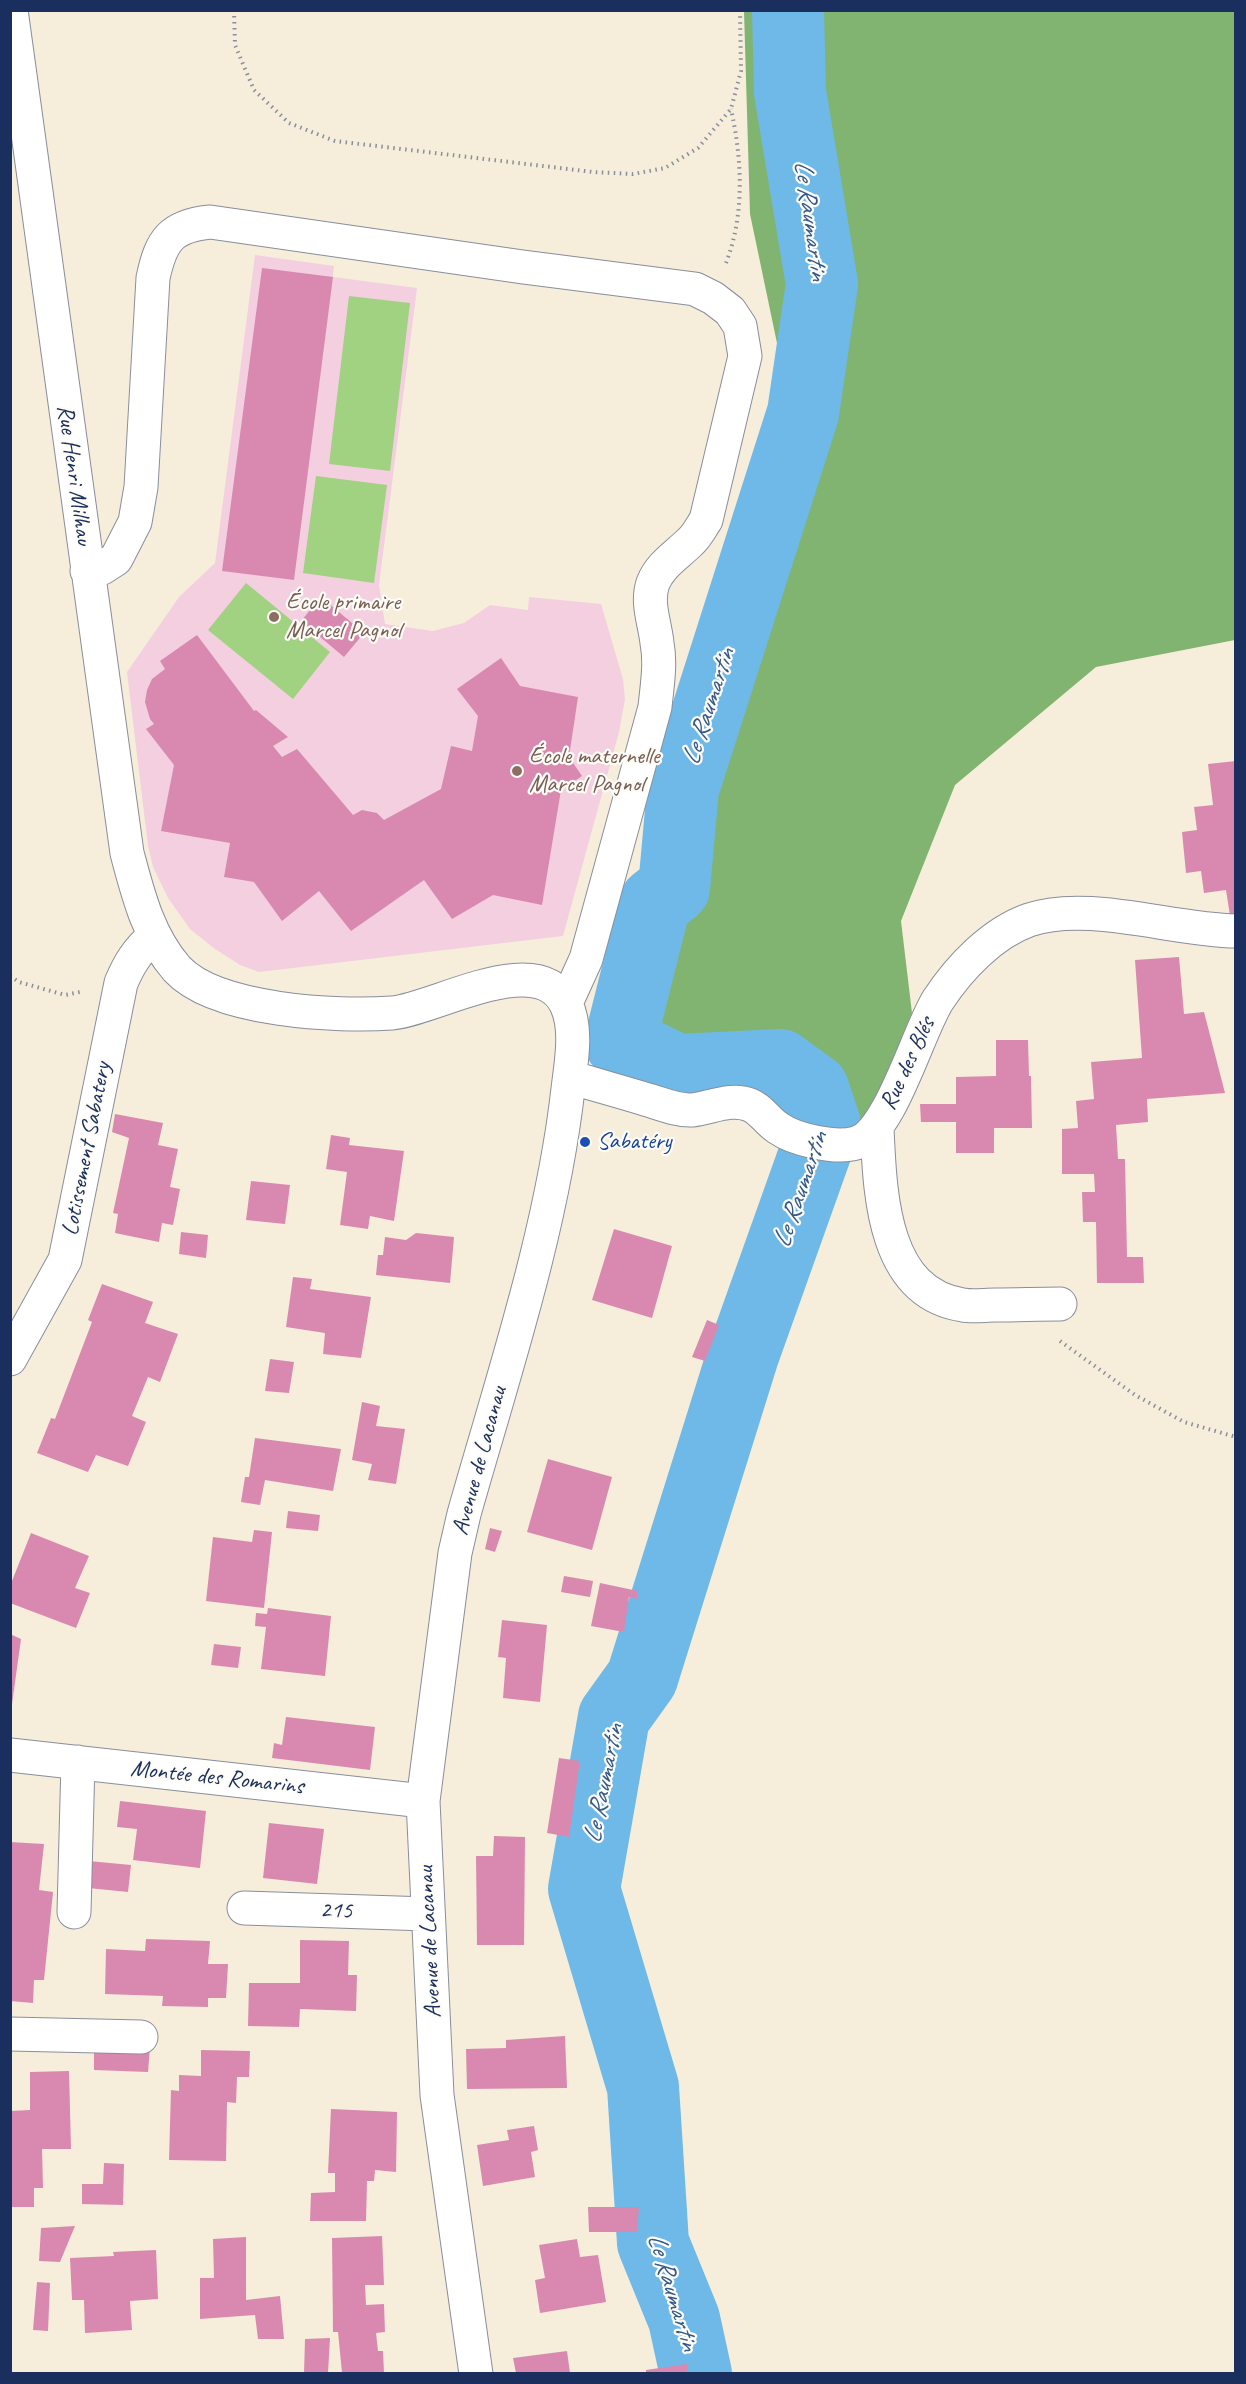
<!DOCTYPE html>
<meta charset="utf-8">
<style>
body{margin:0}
#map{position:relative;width:1246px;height:2384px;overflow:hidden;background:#f6eedb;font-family:Caveat,sans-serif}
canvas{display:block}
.frame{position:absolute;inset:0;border:12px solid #1b2f5e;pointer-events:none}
</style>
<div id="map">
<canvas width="1246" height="2384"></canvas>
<div class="frame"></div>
</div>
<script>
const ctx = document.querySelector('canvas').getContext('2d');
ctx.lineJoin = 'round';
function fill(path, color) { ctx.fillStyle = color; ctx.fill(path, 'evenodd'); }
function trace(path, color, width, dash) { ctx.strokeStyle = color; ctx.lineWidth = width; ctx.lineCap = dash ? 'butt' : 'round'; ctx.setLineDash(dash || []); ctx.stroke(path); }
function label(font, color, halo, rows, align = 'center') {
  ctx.font = font + ' Caveat,sans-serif'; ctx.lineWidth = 4.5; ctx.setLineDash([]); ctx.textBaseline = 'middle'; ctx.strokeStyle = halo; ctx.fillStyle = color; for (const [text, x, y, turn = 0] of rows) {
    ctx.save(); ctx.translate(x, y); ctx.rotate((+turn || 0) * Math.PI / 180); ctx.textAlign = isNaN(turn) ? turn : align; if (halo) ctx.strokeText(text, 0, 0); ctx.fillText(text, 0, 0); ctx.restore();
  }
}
fill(new Path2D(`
 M255,255l79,11 -1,11 84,11 -38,297 6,39 48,7 31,-8 26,-18 38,5 1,-13 72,7 22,75 2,20 -6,33 -56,204 -304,36 -19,-7 -25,-16 -25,-20 -22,-31 -15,-31 -5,-21 -21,-174 52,-75 36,-34z`), '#f3cfe0');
fill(new Path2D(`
 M349,296l61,7 -20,168 -61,-7z
 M316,476l71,9 -13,98 -71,-10z
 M246,583l84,69 -37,47 -85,-69z`), '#a0d282');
fill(new Path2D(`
 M744,11h491v629l-139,27 -141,118 -54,136 11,92 -46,110 -73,-11 -198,-67 187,-678 -32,-153z`), '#80b470');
trace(new Path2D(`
 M696,2374l-12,-55 -31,-76 -10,-156 -59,-198 30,-172 28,-39 101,-323 82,-230 -12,-36 -33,-24 -103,5 -57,-28 35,-139 19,-15 9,-99 120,-376 19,-129 -32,-192 -2,-82`), '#6fb9e8', 72);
fill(new Path2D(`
 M262,268l71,9 -39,303 -72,-9z
 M321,597l43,36 -20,24 -43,-36z
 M197,635l57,76 2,-1 32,27 -15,9 9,11 15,-8 56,66 9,-5 15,3 7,7 57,-31 10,-43 21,5 6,-35 -21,-27 44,-31 19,28 58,11 -9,60 13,19 -21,14 -19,115 -49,-10 -41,24 -28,-39 -73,51 -32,-40 -37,30 -28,-39 -30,-5 6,-34 -69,-12 13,-66 -28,-36 8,-5 -4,-5 -5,-17 2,-12 5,-11 13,-10 -5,-8z
 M1236,761v161h-5l-5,-32 -22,3 -3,-22 -15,2 -4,-41 15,-2 -3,-23 19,-2 -5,-41z
 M1179,957l5,57 20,-2 21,81 -78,6 1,23 -32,3 2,34h7l2,98h16l1,26h-47l-1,-61h-13l-1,-30h13l-1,-18h-32v-45l16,-1 -2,-27 18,-2 -3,-37 51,-4 -7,-98z
 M996,1040h32l1,36h2l1,52h-38v25h-38v-31h-35l-1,-18h36v-27l40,-1z
 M115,1114l48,9 -5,22 20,4 -8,38 10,2 -7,36 -11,-2 -3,19 -44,-9 3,-19 -5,-1 16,-75 -17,-6z
 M331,1135l19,3 -1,7 55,6 -10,70 -24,-5 -2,13 -28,-4 7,-53 -21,-3z
 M251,1181l39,4 -5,39 -39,-4z
 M614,1229l58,17 -20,72 -60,-18z
 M181,1232l27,3 -2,23 -27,-4z
 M416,1233l38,4 -4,46 -74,-8 2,-20h5l2,-18 21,3z
 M293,1277l19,2 -2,10 61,8 -10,61 -38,-4 2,-21 -39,-6z
 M102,1284l51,18 -8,21 33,11 -18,48 -12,-5 -16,39 14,6 -18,44 -32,-11 -8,17 -51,-19 14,-35 4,1 37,-97 -4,-2z
 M707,1320l12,5 -14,36 -13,-4z
 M270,1359l24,3 -5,31 -24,-2z
 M362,1402l18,4 -4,20 29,3 -9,55 -28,-4 4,-16 -20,-4z
 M255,1438l86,11 -8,42 -68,-11 -5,25 -19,-3 4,-25h4z
 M548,1459l64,18 -20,73 -65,-18z
 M288,1511l32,4 -2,16 -32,-3z
 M490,1528l12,3 -7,21 -10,-3z
 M254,1530l18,2 -8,76 -58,-7 7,-64 39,5z
 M31,1533l58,23 -14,32 15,5 -14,35 -66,-25v-17z
 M564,1576l29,5 -3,16 -29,-5z
 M600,1583l38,8 -1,8 -8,-2 -5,35 -33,-6z
 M268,1608l63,8 -6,60 -64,-7 5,-42 -11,-1 1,-13 11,1z
 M502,1620l45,5 -7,77 -37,-4 3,-40 -8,-1z
 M10,1634l11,5 -9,65h-2z
 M214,1644l27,3 -3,21 -27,-3z
 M286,1717l89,10 -5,43 -98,-12 2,-15 8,2z
 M559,1758l21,3 -11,76 -22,-4z
 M120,1801l86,10 -6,57 -67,-8 4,-31 -20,-2z
 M269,1823l55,6 -7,55 -54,-6z
 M494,1836l31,1 -1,108h-47l-1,-89h17z
 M10,1842l34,2 -5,46 14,2 -9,88h-10l-1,23 -23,-2z
 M89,1861l42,4 -3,27 -40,-4z
 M146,1939l64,2 -2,23h20l-2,34h-18v9l-46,-1 1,-10 -58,-2 1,-45 39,2z
 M300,1940l49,1 -1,34h9l-1,36 -56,-2 -1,18 -51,-1 1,-43h51z
 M565,2036l2,52 -100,1 -1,-40 40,-1v-8z
 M94,2045l56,2 -2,25 -54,-2z
 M201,2050l49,1 -1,26h-12l-1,26 -9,-1 -1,59 -57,-1 2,-70 8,1v-16l22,1z
 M69,2071l2,78h-29l1,39h-9v19h-24v-96l20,-1v-38z
 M331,2109l66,3 -1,60 -21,-2 -1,11h-7l-1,40h-56l1,-28 24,-1v-19h-7z
 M534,2126l4,24 -7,2 4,25 -52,9 -6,-41 32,-5 -2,-10z
 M104,2163l20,1 -1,41 -41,-1v-20h21z
 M588,2207h51l-2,25h-48z
 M75,2226l-15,36 -21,-1 2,-33z
 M382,2236l2,49h-19l1,20 18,-1 1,28 -9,1 2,18h5l1,22h-42l-4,-41h-5l-1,-94z
 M246,2237v63l34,-4 4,43h-26l-3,-24 -55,4v-41h14l-1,-39z
 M577,2239l3,18 18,-2 8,47 -66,11 -5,-33 10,-2 -6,-33z
 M156,2250l2,49 -28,2 2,29 -47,3 -1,-33h-12l-2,-42 44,-2 -1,-4z
 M37,2282l13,1 -2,48 -15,-1z
 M330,2338l-2,35h-24l1,-34z
 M567,2351l3,22h-54l-3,-15z
 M687,2364v9h-41v-3z`), '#d989b0');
const minor = new Path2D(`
 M11,10l116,843c11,41 21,83 50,116 39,42 160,48 215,44 44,-4 146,-66 174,-9 12,25 5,59 2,85 -16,142 -65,287 -104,425l-9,39 -32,248 14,294 39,279
 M87,571l15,-3 14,-9 19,-37 6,-35 12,-209c8,-38 18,-52 57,-56l313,45 172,22 18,9 17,13 10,15 5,30 -39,164c-5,7 -9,16 -16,22 -13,13 -30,23 -37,41 -7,20 2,40 4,60 4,21 0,43 -2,64l-69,252 -20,44
 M570,1077c26,8 52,15 78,23 14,4 30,11 44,10 19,-2 39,-13 58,-5 12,5 17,16 28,23 17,12 58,21 78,15 34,-9 62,-112 82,-143 21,-32 54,-67 91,-80 58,-20 143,10 207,11
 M877,1128c3,64 5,165 86,177 10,2 22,0 32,0 22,0 43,-1 65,-1
 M10,1359l55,-99 56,-277c8,-19 16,-32 32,-46
 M10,1755l413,46
 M244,1908l184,6
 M74,1912l4,-150
 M10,2034l131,3`);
trace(minor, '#888e9c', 35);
trace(new Path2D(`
 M234,10l1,35 19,45 35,33 46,18 258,31 40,2 32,-6 33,-20 33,-39 10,-38 -1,-61
 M726,263c19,-49 16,-104 5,-154
 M10,976l9,6 46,13 15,-3
 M1060,1341l75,54 49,27 52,15`), '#888e9c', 4, [1.5, 4.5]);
trace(minor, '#fff', 33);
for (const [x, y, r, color] of [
 [274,617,6,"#8d6e63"],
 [517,771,6,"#8d6e63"],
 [585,1142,6,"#1a4fb4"]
]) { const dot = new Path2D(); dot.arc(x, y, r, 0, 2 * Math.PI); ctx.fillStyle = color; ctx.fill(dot); trace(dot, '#fdfcf7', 2); }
label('24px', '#1b2f5e', '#fdfcf7', [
 ["Rue Henri Milhau",74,475,82],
 ["Rue des Blés",908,1064,-65],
 ["Lotissement Sabatery",87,1149,-79],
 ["Avenue de Lacanau",480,1461,-75],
 ["Montée des Romarins",217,1778,6],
 ["215",336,1911,2],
 ["Avenue de Lacanau",430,1942,-93]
]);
label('24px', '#785e54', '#fdfcf7', [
 ["École primaire",286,603],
 ["Marcel Pagnol",286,631],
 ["École maternelle",529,757],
 ["Marcel Pagnol",529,785]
], 'left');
label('24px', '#164399', '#fdfcf7', [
 ["Sabatéry",597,1142]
], 'left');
label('italic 26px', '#345887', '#fdfcf7', [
 ["Le Raumartin",810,220,82],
 ["Le Raumartin",709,707,-72],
 ["Le Raumartin",801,1190,-71],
 ["Le Raumartin",604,1784,-79],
 ["Le Raumartin",672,2292,73]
]);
</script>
